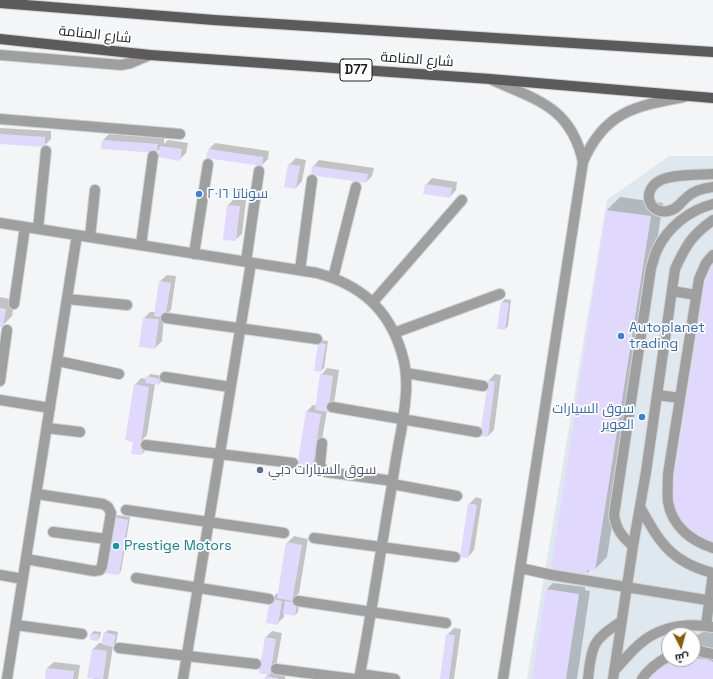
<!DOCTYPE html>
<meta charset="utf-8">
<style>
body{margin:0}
#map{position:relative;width:713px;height:679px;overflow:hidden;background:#f3f5f6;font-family:"Space Grotesk",Cairo,sans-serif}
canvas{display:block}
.north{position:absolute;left:661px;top:627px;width:40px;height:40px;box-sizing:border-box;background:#fff;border:1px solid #a5a5a5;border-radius:50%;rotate:174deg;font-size:11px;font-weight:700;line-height:16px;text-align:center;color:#1d1e1e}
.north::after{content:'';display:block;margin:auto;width:14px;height:18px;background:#8c5b03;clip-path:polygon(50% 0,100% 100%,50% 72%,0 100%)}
</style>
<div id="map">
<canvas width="713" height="679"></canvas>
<div class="north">ش</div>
</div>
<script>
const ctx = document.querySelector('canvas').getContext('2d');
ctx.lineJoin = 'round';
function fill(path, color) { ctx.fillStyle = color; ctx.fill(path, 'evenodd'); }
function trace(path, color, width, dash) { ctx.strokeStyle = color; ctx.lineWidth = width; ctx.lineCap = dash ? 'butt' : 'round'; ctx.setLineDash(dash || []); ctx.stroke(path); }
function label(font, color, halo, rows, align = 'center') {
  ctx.font = font + ' "Space Grotesk",Cairo,sans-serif'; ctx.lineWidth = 3.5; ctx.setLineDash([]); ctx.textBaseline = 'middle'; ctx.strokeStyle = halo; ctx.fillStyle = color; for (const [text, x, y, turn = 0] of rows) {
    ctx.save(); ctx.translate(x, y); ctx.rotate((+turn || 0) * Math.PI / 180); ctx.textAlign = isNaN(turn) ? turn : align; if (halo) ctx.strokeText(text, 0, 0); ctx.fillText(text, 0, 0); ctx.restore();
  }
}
fill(new Path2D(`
 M669,156h44v523h-186l80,-479zM669,635h24v24h-24z`), '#dfe8ee');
fill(new Path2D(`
 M0,128l51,3v8l-7,7 -44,-3z
 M109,134l55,4v6l4,-4 20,3 -2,10 -6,6 -19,-11 -4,4 -54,-12z
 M215,143l54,8 -1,8 -6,6 -53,-16z
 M296,158l10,2 -4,21 -6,7 -7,-23z
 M319,160l55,8 -2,8 -6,6 -53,-15z
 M432,178l25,4 -1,8 -6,7 -24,-12z
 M620,197l43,6 -56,354 -13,13 -3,-1 -5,5 -34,-6 55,-358z
 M234,199l12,1 -4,34 -7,6 -7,-35z
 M167,275l9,1 -5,34 -7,7 -2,24 -7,7 -11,-30 6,-6h5l5,-31z
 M0,297l15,3 -3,16 -10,10h-2z
 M505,299l6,1 -3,26 -3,3 -3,-27z
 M322,340l6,1 -4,27 -3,3 -2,-28z
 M327,368l12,2 -5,34 -7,7 -9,51 -6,6 -5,-57 6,-6 4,1 4,-31z
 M150,374l13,2 -1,5 -3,3h-4l-8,51 -5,5 5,1 -2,10 -3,3 -8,-13 1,-56 6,-7 6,1z
 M495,374l6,1 -7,55 -6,6v-55z
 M476,497l6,2 -8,51 -6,7 1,-53z
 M117,515l13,2 -9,54 -3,3 -4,-56z
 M294,536l14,3 -9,54 -6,6 6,1 -1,12 -3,3 -11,-2v4l-7,7 -6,-24 6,-7 2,1 8,-51z
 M553,583l32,4v3l5,1 -13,88h-44l14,-90z
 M713,627v52h-63l19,-20h24v-22z
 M454,628l7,1 -7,50h-13l6,-44z
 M108,630l10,2 -2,11 -3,3 -5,33h-13l-7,-2 5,-28 6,-6h3l3,-10z
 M94,631l7,1 -1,5 -3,3 -6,-6z
 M272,631l10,2 -6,34 10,5 -1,7h-20l3,-5 -3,-36z
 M54,662l26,3 -2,14h-32l1,-11z`), '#0003');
fill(new Path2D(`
 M0,134l45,3v10l-45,-3z
 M102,140l56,4 -1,9 -56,-4z
 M160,146l22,3 -2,12 -22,-4z
 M208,149l55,8 -1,9 -56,-8z
 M288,164l12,2 -4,23 -12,-2z
 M312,166l56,8 -2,9 -55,-8z
 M425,184l27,4 -2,10 -27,-4z
 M227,205l13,1 -4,35 -13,-1z
 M606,210l45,6 -56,355 -8,-1v5l-36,-6z
 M713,264v281l-16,-7 -18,-18 -8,-15 3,-28 31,-195z
 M159,281l12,2 -6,35 -11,-2z
 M501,302l8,1 -4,27 -8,-1z
 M0,308l6,1 -3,18h-3z
 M143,318l16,1 -4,30 -16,-2z
 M318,343l8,1 -5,28 -7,-1z
 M320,374l13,2 -5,36 -13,-2z
 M146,376l14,3 -1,6 -14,-2z
 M488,380l7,2 -7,55 -8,-1z
 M134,384l15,3 -8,56h3l-2,12 -11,-1 2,-12 -8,-2z
 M306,411l15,3 -9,55 -15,-2z
 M468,503l9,2 -9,53 -8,-1z
 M113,517l15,3 -9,55 -16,-2z
 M286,542l16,3 -10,56 -15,-3z
 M546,589l33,5 -13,85h-34z
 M270,599l12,2 -4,24 -12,-2z
 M285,601l12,2 -2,13 -12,-2z
 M104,632l12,3 -3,12 -12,-3z
 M90,634h9l-1,7 -8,-1z
 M446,634l9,1 -6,44h-9z
 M265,637l11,2 -6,36 -11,-2z
 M92,649l15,2 -4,28 -16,-1z
 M693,658l13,1 7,3v17h-64l2,-3 12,-10 13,-6z
 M46,668l28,3 -1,8h-28z
 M265,676l13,2v1h-14z`), '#e0d9fd');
const minor = new Path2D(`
 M0,55l121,10 10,-2 19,-8
 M492,80c45,20 79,27 91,82
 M0,119l180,15
 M713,174c-15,1 -39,0 -52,6 -21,10 -12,35 7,31 9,-1 13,-9 19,-14 8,-7 17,-9 26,-10
 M0,223l317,50c44,12 72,36 85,81 8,26 3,52 -1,78 -4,19 -7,39 -10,59 -11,63 -20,126 -32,188
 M38,229l8,-78
 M90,237l5,-47
 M141,245l12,-89
 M194,254l14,-90
 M713,255l-7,8 -7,16 -31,195c0,9 -1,19 0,28 4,24 23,39 45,46
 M246,262l13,-91
 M300,270l12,-90
 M333,278l23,-91
 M672,291l24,4
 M67,299l60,6
 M373,302l89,-102
 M14,304l11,-77
 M166,318l151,21
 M394,333l106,-39
 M58,361l61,13
 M406,373l77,13
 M165,377l65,10
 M0,381l7,-51
 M657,395l23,3
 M0,400l50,8
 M332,407l145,25
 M47,428l33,4
 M322,443l-2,21 1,3 5,5 67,9
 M146,445l147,18
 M392,484l65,12
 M640,507c20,36 31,55 73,66
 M126,510l158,23
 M53,532l53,7
 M314,538l141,19
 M633,546c-11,-9 -17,-17 -19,-31l37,-247c2,-5 3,-12 6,-18 10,-22 32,-40 56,-46
 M26,559l68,12 6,-1 2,-4 9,-53 -3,-6 -5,-3 -66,-10
 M520,568l32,7 161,26
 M0,575l23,4
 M136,578l133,21
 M298,601l148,22
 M16,625l66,9
 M706,626l7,-53
 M119,648l137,16
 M693,651h6l14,3
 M276,669l78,10
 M614,671c9,-10 18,-21 28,-29 20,-16 46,-19 71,-15
 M360,674l35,5
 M7,679l70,-444
 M183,679l68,-416
 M503,679l80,-517c21,-50 52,-56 101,-65
 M588,679c1,-10 2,-22 6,-32 4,-11 18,-19 28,-26
 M613,679l20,-133 13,-74 29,-203c11,-24 17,-34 38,-49
 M642,679c7,-11 16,-17 27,-23`);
const major = new Path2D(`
 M0,3l214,17 499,32
 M0,39l150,16 340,24 223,19`);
trace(minor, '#d1d3d3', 12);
trace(major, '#d1d3d3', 12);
trace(minor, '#a09f9f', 10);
trace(major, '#5c5a5a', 10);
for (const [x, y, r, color] of [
 [199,194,4,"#3f7fe0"],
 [621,336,4,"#3f7fe0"],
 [642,417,4,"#3f7fe0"],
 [260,470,4,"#5c6f8a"],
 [116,546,4,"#0f9aa8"]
]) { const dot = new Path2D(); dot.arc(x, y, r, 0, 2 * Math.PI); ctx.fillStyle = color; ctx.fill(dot); trace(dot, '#fff', 1.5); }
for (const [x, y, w] of [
 [356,70,32]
]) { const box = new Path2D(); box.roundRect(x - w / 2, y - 11, w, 22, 3); ctx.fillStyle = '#fff'; ctx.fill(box); trace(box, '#1d1e1e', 1); }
label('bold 13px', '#1d1e1e', null, [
 ["D77",356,70]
]);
label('14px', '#1d1e1e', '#fff', [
 ["شارع المنامة",95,35,6],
 ["شارع المنامة",417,60,4]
]);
label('14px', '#366cbe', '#fff', [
 ["سوناتا ٢٠١٦",207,194],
 ["Autoplanet",629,328],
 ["trading",629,344],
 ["سوق السيارات",634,409,"right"],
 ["العوير",634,425,"right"]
], 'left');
label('14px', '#4e5e75', '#fff', [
 ["سوق السيارات دبي",268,470]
], 'left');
label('14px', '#0d838f', '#fff', [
 ["Prestige Motors",124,546]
], 'left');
</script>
